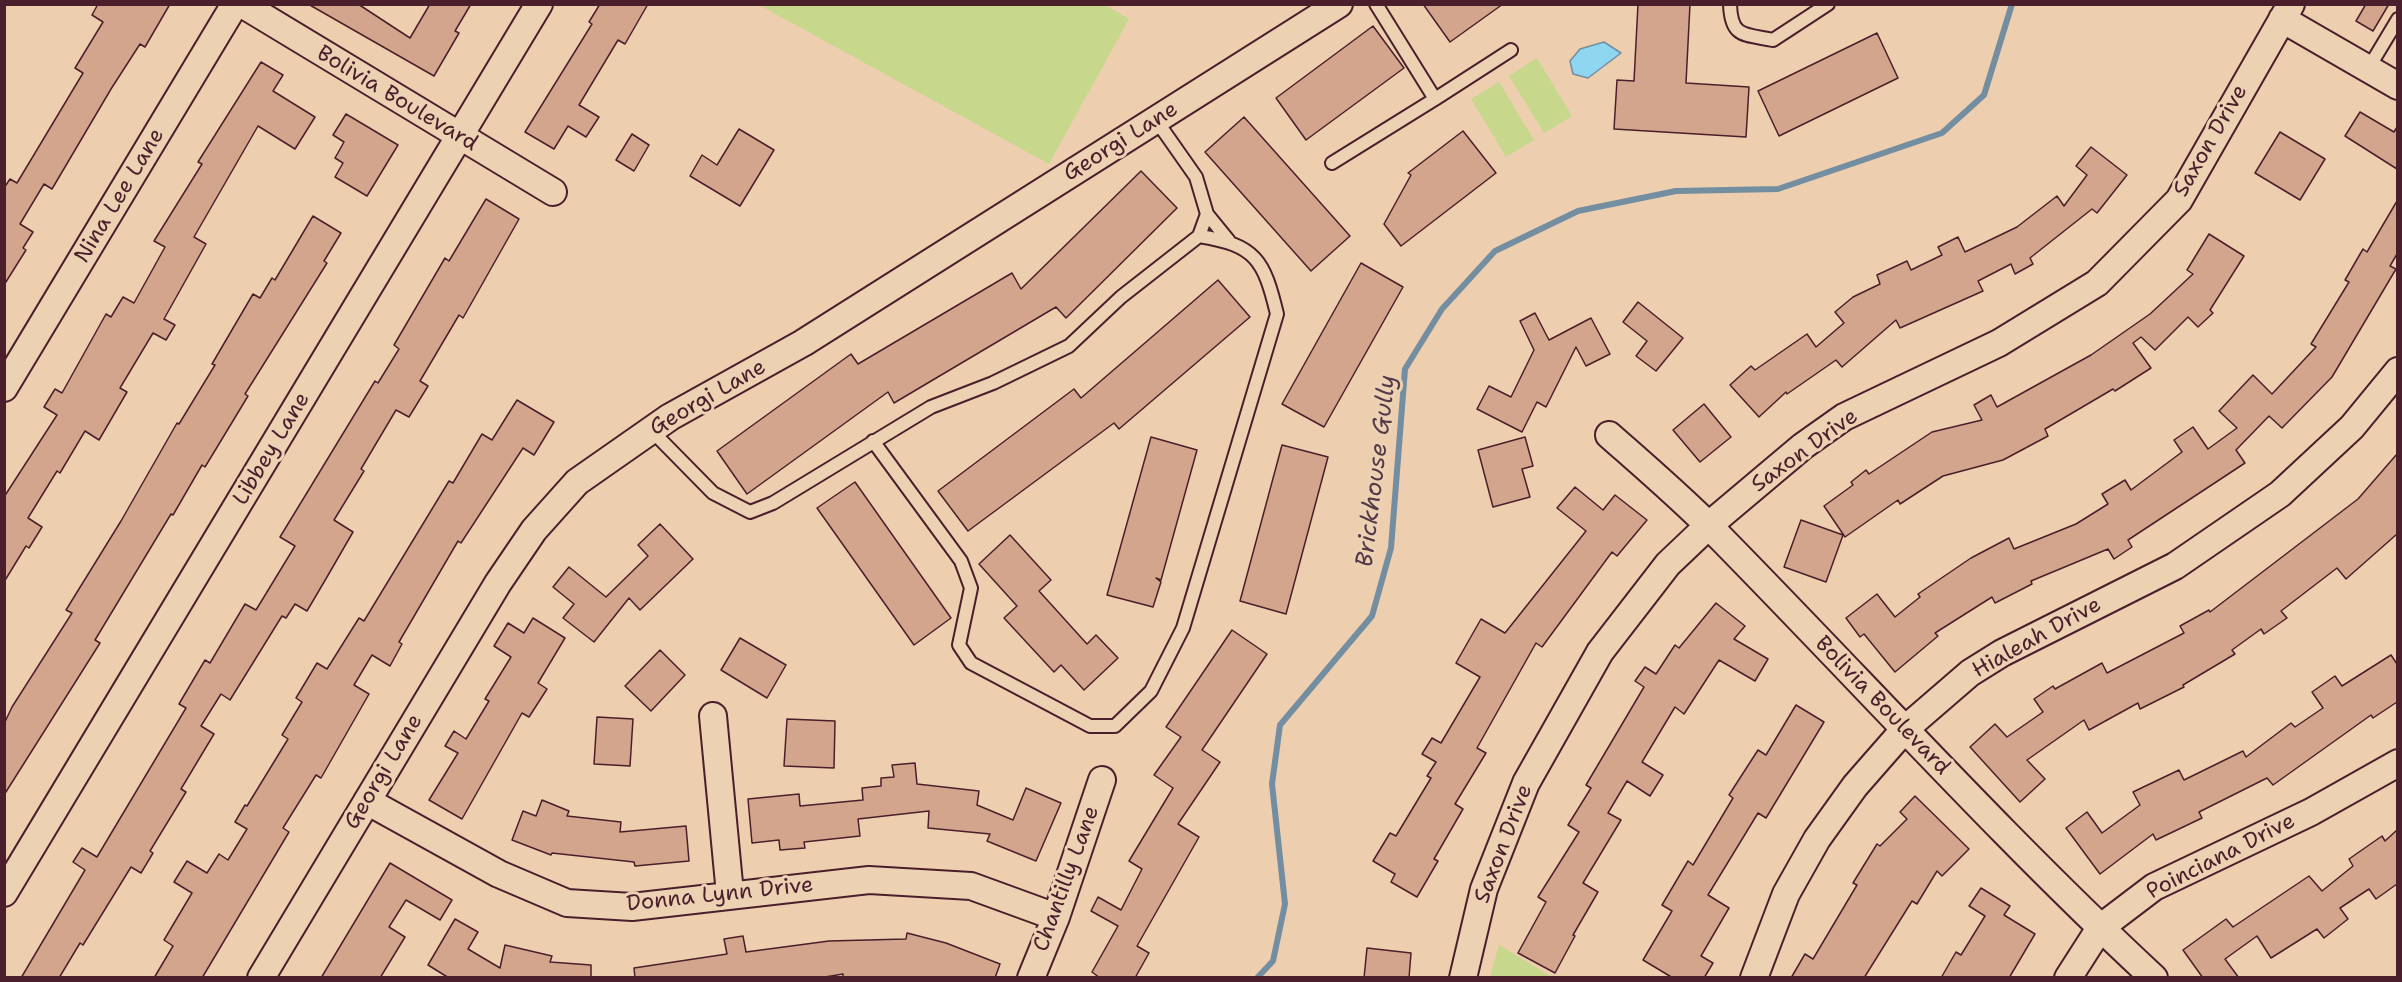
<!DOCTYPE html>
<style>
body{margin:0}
#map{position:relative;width:2402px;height:982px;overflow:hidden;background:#edceaf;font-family:"Shantell Sans",sans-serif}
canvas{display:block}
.frame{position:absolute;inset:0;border:6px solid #4a1f2b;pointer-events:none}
</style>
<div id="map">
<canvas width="2402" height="982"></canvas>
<div class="frame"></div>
</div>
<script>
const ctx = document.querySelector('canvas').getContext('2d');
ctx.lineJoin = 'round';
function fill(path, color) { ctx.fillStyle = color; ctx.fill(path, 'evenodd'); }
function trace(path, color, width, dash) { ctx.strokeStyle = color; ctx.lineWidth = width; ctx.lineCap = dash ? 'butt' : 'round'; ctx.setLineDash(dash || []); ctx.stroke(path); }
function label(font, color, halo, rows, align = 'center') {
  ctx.font = font + ' "Shantell Sans",sans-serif'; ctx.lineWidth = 6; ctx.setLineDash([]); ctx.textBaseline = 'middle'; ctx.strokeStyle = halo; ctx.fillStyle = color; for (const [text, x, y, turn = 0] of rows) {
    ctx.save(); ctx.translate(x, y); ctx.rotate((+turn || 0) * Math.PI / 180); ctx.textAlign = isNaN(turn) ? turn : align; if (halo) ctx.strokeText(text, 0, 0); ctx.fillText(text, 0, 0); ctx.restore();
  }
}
fill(new Path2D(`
 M1108,4l-1,2 22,13 -80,145 -290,-159z
 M1537,58l35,58 -28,17 -35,-57z
 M1499,82l35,58 -28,17 -35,-58z
 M1499,945l53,32h-62z`), '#c7d88d');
const water = new Path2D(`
 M1604,42l17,11 -33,25 -15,-4 -3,-13 10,-12z`);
fill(water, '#8fd6f0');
trace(water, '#738da1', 1.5);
trace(new Path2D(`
 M1257,978l16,-17 12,-57 -13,-120 8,-59 92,-109 19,-68 14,-179 37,-60 53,-58 83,-40 98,-20 102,-2 164,-56 42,-38 28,-91`), '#738da1', 6);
const building = new Path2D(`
 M98,4h72l-25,43 -5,-3 -29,45 -59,100 -8,-5 -24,40 13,8 -10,16 3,2 -22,35v-97l6,-9 7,4 66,-110 -8,-5 28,-46 -11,-7z
 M308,4h50l52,34 20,-34h41l-16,27 4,2 -25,43z
 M600,4h48l-23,40 -7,-4 -39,65 20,12 -13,20 -18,-11 -14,23 -29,-17 67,-108 -3,-2z
 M1423,4h80l-53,38z
 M1638,4h52l-4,79 63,4 -3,50 -132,-8 3,-49 17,1z
 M2366,4h23l-16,27 -17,-10z
 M1373,26l31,42 -98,72 -30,-42z
 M1877,33l21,45 -119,58 -21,-45z
 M261,62l22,13 -10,16 42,26 -20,32 -37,-23 -64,111 12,7 -42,75 11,6 -9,15 -13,-7 -33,55 7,4 -28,48 -14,-9 -25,42 -3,-2 -29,47 14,9 -13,21 -3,-2 -22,36v-85l53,-82 -13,-8 11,-18 7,4 44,-79 5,3 12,-20 11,6 31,-56 -11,-6 48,-77 -4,-2z
 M2360,112l34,20 3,-5v42l-52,-33z
 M346,114l52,31 -31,51 -32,-19 8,-14 -8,-5 9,-16 -11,-7z
 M1244,117l106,119 -39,35 -106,-119z
 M739,129l35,21 -34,56 -50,-30 12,-21 15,10z
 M1463,131l33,42 -95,73 -17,-22 27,-49 -3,-2z
 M2280,132l45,27 -25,41 -45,-27z
 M632,134l17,11 -15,26 -18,-11z
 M2091,147l36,28 -30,38 -5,-4 -62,49 3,6 -18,10 -4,-10 -33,17 5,10 -83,37 -4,-8 -54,47 -6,-7 -49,34 -1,-2 -27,25 -29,-32 21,-19 4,4 52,-36 9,13 28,-24 -9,-11 18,-15 27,-13 -3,-9 30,-14 4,9 31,-15 -4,-8 20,-10 7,15 52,-25 40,-31 7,10 23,-31 -11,-9z
 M1141,171l36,37 -111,110 -10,-11 -162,96 -6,-11 -141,102 -30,-43 134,-97 7,10 154,-91 9,16z
 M486,199l33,20 -56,99 -4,-3 -39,66 8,5 -19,31 -13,-7 -35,59 3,2 -30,49 19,12 -26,45 -20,34 -12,-7 -9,14 -4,-2 -52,84 -9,-6 -20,32 13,8 -33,55 5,3 -36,59 3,2 -12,20 -10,-6 -48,78 -3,-2 -21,35h-38l64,-108 -12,-8 9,-14 15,9 89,-149 -7,-4 26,-44 5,3 35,-59 11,6 39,-64 -15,-9 95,-156 3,2 21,-34 -5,-4 51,-87 4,3z
 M2397,201v53l-7,12 6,3 -64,108 -50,51 -13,-12 -33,34 9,13 -117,77 4,7 -18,12 -6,-10 -77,32 1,3 -37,19 -3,-6 -57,36 3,3 -43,36 -31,-38 -4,3 -14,-19 31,-24 18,23 25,-20 -2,-3 53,-36 38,-20 5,11 62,-25 32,-20 -6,-10 23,-14 6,10 51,-38 -8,-12 19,-13 15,22 29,-21 -18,-17 34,-36 19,19 44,-47 -5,-3 38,-62 -4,-2 18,-31 4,3z
 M313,216l28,17 -17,28 3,2 -82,131 3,2 -26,43 -17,28 -3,-2 -29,50 -2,-1 -76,126 5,3 -96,152v-71l8,-17 60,-94 -6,-3 55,-89 56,-98 2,1 36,-59 -3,-1 41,-70 7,4 12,-20 3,2z
 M2209,234l35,22 -34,54 3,3 -15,14 -10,-10 -33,33 -14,-13 -8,6 18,25 -36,23 -2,-2 -68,40 3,7 -45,24 -60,16 -43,28 -2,-4 -53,37 -21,-31 29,-21 -2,-3 15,-12 3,4 63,-42 50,-12 -8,-15 17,-10 6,12 94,-52 59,-41 43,-40 -6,-4z
 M1361,263l42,24 -79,140 -42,-23z
 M1218,280l32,37 -131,112 -5,-6 -146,108 -30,-40 136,-102 7,9z
 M1638,302l45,36 -27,33 -20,-15 11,-15 -24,-19z
 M1535,313l14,27 42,-22 19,36 -24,12 -10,-19 -30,60 -9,-5 -15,30 -45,-23 12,-23 22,11 23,-47 -14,-29z
 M517,400l37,22 -20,33 -11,-7 -62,95 -3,-2 -59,101 3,2 -12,22 -18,-11 -18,30 15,9 -48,84 -5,-3 -33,53 6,4 -87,146h-48l19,-32 -9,-6 28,-47 -18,-11 13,-21 20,12 12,-19 9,6 19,-31 -12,-7 10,-17 2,1 41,-67 -6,-4 20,-33 -6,-4 21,-35 10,6 32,-51 5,3 85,-140 4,2 29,-49 10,6z
 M1704,404l27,33 -31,25 -27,-32z
 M1151,437l46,13 -36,130 -5,-2 5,4 -8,25 -46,-12z
 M1525,437l8,29 -11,3 8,28 -37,10 -15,-57z
 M1282,445l46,12 -42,157 -46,-13z
 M2397,454v80l-51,45 -9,-11 -56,43 6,7 -23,16 -3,-5 -29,21 3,4 -52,31 1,2 -44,22 -2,-6 -49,27 -5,-10 -57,40 18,19 -25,23 -50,-55 25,-23 12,13 36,-25 -9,-13 19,-13 2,3 47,-26 5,10 77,-40 -4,-7 29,-16 1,2 148,-113z
 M855,482l96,136 -37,27 -97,-137z
 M1575,487l28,23 12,-15 32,25 -30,36 -5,-4 -70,95 -6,-4 -59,105 9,5 -31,51 8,5 -29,50 4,2 -21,36 -26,-15 4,-8 -22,-13 17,-28 6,3 35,-58 -4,-2 9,-14 -14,-8 10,-16 9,5 39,-66 -24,-14 25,-44 24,14 81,-102 -29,-23z
 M1801,520l42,15 -17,47 -42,-15z
 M660,524l33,35 -53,51 -11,-12 -35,44 -31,-24 11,-14 -21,-17 16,-20 37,30 42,-41 -10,-11z
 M1010,535l41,45 -12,11 48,53 9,-9 22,23 -34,32 -23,-25 -7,7 -50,-54 13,-12 -38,-42z
 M1716,603l29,23 -11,13 34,20 -13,22 -36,-21 -35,54 -9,-7 -33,55 21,13 -13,21 -23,-15 -19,32 13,7 -38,63 15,9 -25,43 2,1 -20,37 -37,-20 28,-51 -8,-5 41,-65 -11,-7 23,-37 -5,-3 58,-98 -9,-6 10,-14 11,7 19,-29 4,3z
 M533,618l32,20 -27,45 9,6 -18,28 -7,-4 -60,106 -33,-19 29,-47 -13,-7 9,-15 12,8 23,-38 -4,-2 26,-42 -17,-11 14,-23 16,10z
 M1232,630l35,24 -65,96 18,12 -42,62 21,13 -62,109 12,7 -14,25h-35l-8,-6 26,-46 -27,-15 7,-14 23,13 21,-41 -13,-8 44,-73 -19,-13 27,-38 -15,-10z
 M740,638l46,27 -19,33 -46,-28z
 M660,650l25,25 -34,36 -26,-25z
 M2391,655l6,9v38l-24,16 -2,-3 -98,70 -6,-7 -68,34 3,6 -46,22 -3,-6 -53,40 -34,-46 21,-16 15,21 38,-28 -7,-13 46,-22 5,10 59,-29 3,6 45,-34 4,4 28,-19 -11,-16 23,-16 7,10z
 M1796,705l28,17 -58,96 -8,-5 -50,82 21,13 -28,48 12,7 -9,15h-31l-30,-18 29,-49 -10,-6 26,-44 5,4 40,-67 -4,-3 29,-45 8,5z
 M597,717l36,2 -3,47 -36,-2z
 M787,719l48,2 -1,47 -50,-2z
 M915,763l2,21 62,7 -2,14 36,15 13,-32 35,15 -25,58 -49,-20 3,-7 -62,-6 1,-17 -71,8 2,17 -56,6 1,6 -25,2 -1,-10 -27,3 -4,-44 51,-5 1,12 63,-6 -1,-12 19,-2v-8l13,-1 -2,-12z
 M1915,796l54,53 -27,27 -5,-5 -20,33 -5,-3 -48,77h-73l14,-24 8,5 44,-74 -4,-2 24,-39 3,2 27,-27 -7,-7z
 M542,800l27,11 -2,5 54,6 -1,10 66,-6 3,35 -54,5 -1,-4 -82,-9 -1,2 -39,-15 11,-29 13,5z
 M2397,830v54l-21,15 -7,-10 -29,19 8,11 -24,19 -7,-9 -46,29 -14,-22 -32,23 14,19h-36l-20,-28 43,-31 7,8 76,-51 13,15 31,-25 -4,-7 33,-23 3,5z
 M390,863l62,37 -12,20 -34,-20 -17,27 16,10 -25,41h-59z
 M1981,888l29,18 -6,9 31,19 -26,44h-68l15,-26 5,3 24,-39 -16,-10z
 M455,919l23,13 -10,17 32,19 5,-23 47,11 -2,6 41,3v13h-142l-21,-13z
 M907,933l39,10 54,21 -5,14h-152v-4l-24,4h-184l-1,-10 93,-14 -3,-15 19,-3 3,16 83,-11 77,-2z
 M1367,948l44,5 -2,25h-45z`);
fill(building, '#d3a58c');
trace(building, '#4a1f2b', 1.5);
const service = new Path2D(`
 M1730,4c1,34 14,30 43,36l55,-36
 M2368,69l30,-50
 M1435,99l76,-49
 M1332,163l103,-64 -59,-95
 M1207,214l22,27
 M651,430l62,63 37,19 23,-9 158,-96 62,-24 76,-37 52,-49 78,-61 8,-22 -11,-37 -40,-57
 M873,441l88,120 10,27 -12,57 12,18 119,63h25l36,-35 32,-63 94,-314c-13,-54 -21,-69 -78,-78`);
const minor = new Path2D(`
 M242,4l311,188
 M2282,19l116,67
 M4,388l231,-384
 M1609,435c34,30 69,60 101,92 148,150 289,307 444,451
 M713,716l17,178
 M367,801l132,73 68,29 65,4 237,-27 102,6 85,31
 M4,893l535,-889
 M261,978l237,-395 36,-53 43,-48 93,-65 133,-74 536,-339
 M1031,978l25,-61 46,-137
 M1463,978l21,-89 42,-106 74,-131 68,-88 40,-38 95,-80 41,-29 155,-74 98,-60 82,-83 112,-196
 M1754,978l32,-84 31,-55 38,-53 49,-56 66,-57 32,-20 173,-87 105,-72 72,-67 46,-56
 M2068,978l32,-50 54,-41 157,-75 87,-49`);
trace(service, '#4a1f2b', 16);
trace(minor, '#4a1f2b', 30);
trace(service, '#ecd1b3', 12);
trace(minor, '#ecd1b3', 26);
label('22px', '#4a1f2b', '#ecd1b3', [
 ["Bolivia Boulevard",397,99,31],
 ["Saxon Drive",2211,141,-60],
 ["Georgi Lane",1121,142,-32],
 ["Nina Lee Lane",120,196,-59],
 ["Georgi Lane",708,398,-30],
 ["Libbey Lane",272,449,-59],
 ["Saxon Drive",1805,451,-36],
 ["Hialeah Drive",2037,638,-29],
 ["Bolivia Boulevard",1882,706,46],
 ["Georgi Lane",384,772,-59],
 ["Saxon Drive",1504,844,-69],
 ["Poinciana Drive",2221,857,-27],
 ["Chantilly Lane",1067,879,-70],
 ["Donna Lynn Drive",720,895,-6]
]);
label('italic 24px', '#543a49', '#ecd1b3', [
 ["Brickhouse Gully",1377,471,-83]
]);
</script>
